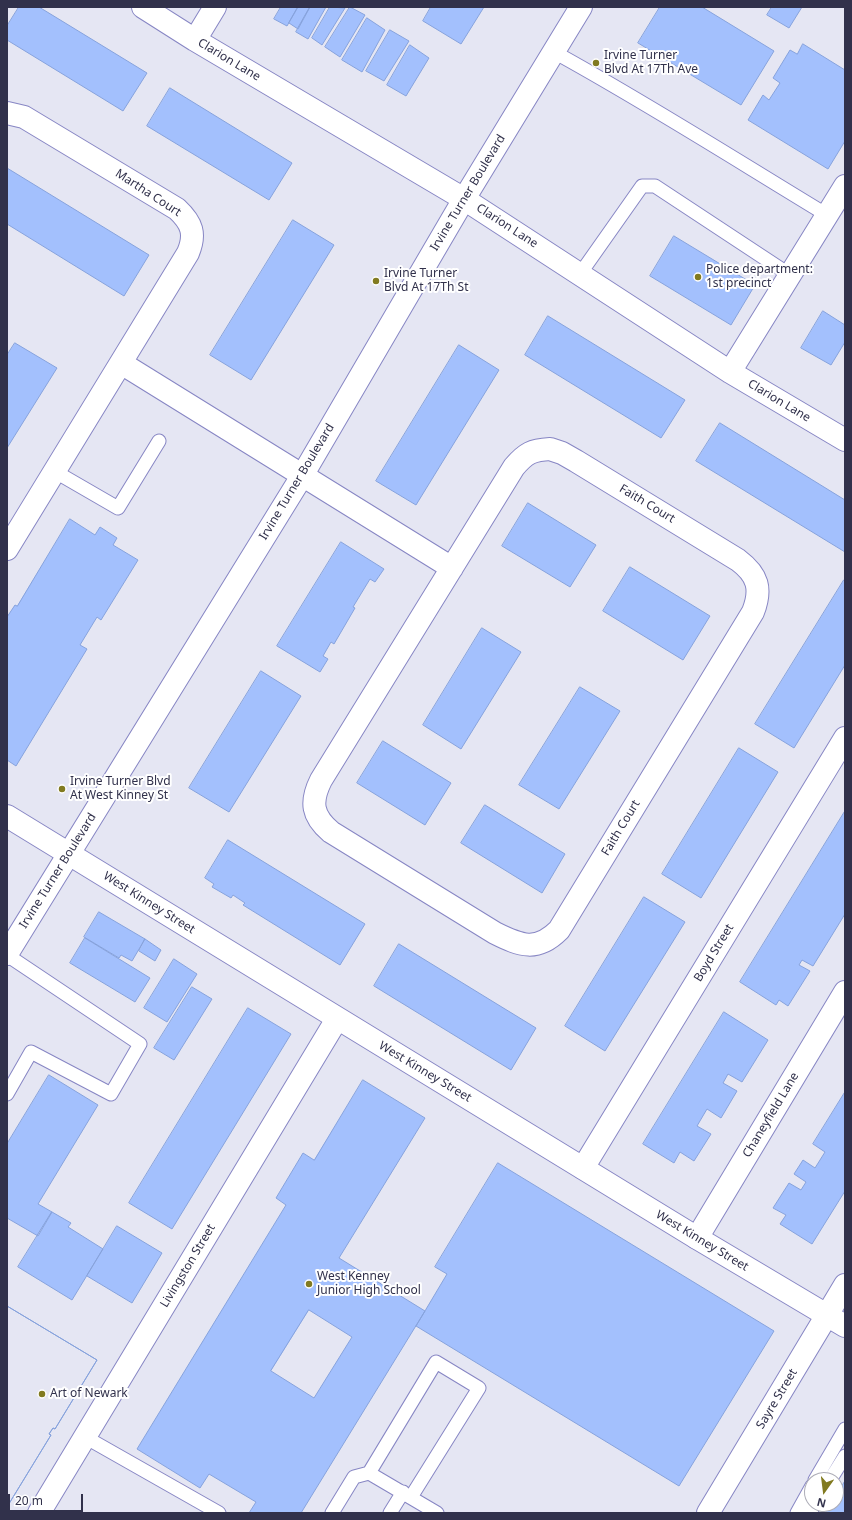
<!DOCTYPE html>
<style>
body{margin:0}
#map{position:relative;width:852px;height:1520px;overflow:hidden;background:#e5e6f3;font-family:"Noto Sans",sans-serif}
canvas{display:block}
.frame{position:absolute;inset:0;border:8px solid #31314b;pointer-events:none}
.north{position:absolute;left:804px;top:1472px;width:40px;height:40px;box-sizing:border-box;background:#fff;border:1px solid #adadb7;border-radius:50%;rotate:194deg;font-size:11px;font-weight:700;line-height:16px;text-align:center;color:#31314b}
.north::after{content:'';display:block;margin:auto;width:14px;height:18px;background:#817a20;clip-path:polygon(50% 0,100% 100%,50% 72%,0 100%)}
.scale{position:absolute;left:8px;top:1494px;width:75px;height:18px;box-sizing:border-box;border:2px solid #31314b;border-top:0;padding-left:5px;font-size:12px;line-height:14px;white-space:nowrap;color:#31314b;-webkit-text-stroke:3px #fff;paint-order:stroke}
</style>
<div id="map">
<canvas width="852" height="1520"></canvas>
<div class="frame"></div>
<div class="north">N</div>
<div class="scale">20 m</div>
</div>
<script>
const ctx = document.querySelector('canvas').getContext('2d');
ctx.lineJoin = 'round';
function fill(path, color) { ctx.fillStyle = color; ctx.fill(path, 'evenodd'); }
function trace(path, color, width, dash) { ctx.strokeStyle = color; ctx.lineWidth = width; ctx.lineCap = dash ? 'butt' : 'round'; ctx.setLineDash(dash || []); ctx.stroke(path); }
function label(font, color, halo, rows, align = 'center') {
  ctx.font = font + ' "Noto Sans",sans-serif'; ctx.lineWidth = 4; ctx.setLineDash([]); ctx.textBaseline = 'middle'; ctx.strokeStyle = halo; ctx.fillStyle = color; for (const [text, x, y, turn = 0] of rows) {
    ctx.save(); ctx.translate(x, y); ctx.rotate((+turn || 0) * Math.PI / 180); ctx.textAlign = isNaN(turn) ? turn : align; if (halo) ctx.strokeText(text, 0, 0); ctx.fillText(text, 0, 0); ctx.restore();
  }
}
const building = new Path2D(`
 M19,7h20l108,66 -24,38 -116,-71v-14z
 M281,7h17l-11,19 -13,-7z
 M298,7h12l-12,22 -9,-6z
 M310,7h16l-18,32 -12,-7z
 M330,7l15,1 -23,37 -10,-7z
 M350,7l15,8 -25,42 -15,-10z
 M431,7h53l-23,37 -38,-23z
 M660,7h42l72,44 -33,54 -103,-62z
 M772,7h30l-13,21 -22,-13z
 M367,18l18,12 -23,42 -20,-12z
 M390,30l19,11 -25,40 -18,-10z
 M803,44l42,26v71l-17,28 -80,-49 15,-25 6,5 11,-17 -7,-5 17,-28 7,4z
 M410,45l19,13 -23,38 -19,-11z
 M170,88l122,75 -23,37 -122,-74z
 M7,168l142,87 -25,41 -117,-72z
 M293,220l41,25 -83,135 -41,-25z
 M674,236l81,49 -24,40 -81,-49z
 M823,311l22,14v17l-14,23 -30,-17z
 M548,316l137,84 -24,38 -136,-83z
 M15,343l42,25 -50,80v-93z
 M459,345l40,25 -83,135 -40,-24z
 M720,423l125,77v52l-149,-91z
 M528,503l68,42 -26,42 -68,-41z
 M70,519l25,16 5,-8 17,11 -4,7 25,15 -37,60 -4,-3 -17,28 7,4 -71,117 -9,-6v-143l8,-12 2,1z
 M341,542l43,27 -9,13 -5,-3 -17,28 2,1 -21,36 -3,-2 -8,14 5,3 -8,13 -43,-26z
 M630,567l80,49 -27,44 -80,-49z
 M844,580h1v85l-51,83 -39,-24z
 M482,628l39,24 -60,97 -38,-24z
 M261,671l40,25 -72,116 -40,-24z
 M580,687l40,24 -61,98 -40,-24z
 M383,741l68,42 -26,42 -68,-42z
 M739,748l39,24 -77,126 -39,-24z
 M485,805l80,49 -23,39 -81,-50z
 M845,811v103l-32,52 -11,-6 -3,5 11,6 -22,35 -9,-6 -3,5 -36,-23z
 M228,840l137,84 -25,41 -97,-60 2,-2 -12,-8 -2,3 -19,-11 2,-3 -9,-6z
 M644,897l41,25 -80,129 -40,-25z
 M99,912l46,27 -13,22 -11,-6 -2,3 -35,-21z
 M85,938l65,40 -15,24 -65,-39z
 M145,939l16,11 -6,11 -16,-10z
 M399,944l137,84 -25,42 -137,-84z
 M174,959l23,15 -30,48 -23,-14z
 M192,987l20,12 -38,61 -20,-12z
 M248,1008l43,26 -119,195 -43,-26z
 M724,1012l44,28 -26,42 -14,-8 -5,9 14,8 -16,27 -14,-9 -10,17 14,8 -17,27 -14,-9 -6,11 -31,-19z
 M49,1075l49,30 -60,99 14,8 -14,24 -31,-18v-74z
 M363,1080l62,38 -86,140 86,53 -124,202h-52l7,-11 -47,-28 -9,14 -63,-39 149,-244 -10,-7 27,-45 11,7zM309,1310l43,27 -38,61 -43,-27z
 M845,1092v99l-33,53 -32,-20 6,-9 -13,-7 16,-25 12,7 5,-8 -12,-8 9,-14 12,8 10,-16 -12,-8z
 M498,1163l276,168 -95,155 -263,-160 31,-52 -12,-7z
 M52,1212l19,11 -3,4 35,22 -31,51 -54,-33z
 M117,1226l45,27 -30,50 -45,-27z
 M7,1306l90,54 -42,69 -2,-1 -4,6 2,1 -44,72z
 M7,1306l90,54 -42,69 -2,-1 -4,6 2,1 -44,72z
 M845,1481v32h-20l6,-9h5v-8z`);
fill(building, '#a3c0fd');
trace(building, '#86a2dc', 1);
const service = new Path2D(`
 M554,52c93,51 182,108 273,163
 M580,274l62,-88h13l135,89
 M54,471l64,37 41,-67
 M7,955l133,89 -29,50 -80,-42 -24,42
 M85,1437l134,76
 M815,1480l30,-51
 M830,1480l15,-24
 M411,1497l68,-109 -43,-26 -67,111 68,40
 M332,1513l22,-36 15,-4
 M390,1513l13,-21
 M797,1513l15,-27
 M804,1513l6,-1 5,-8`);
const minor = new Path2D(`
 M143,7l52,33 269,159 266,173 115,68
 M195,40l20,-33
 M7,113l17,4 153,92c15,14 19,25 11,44l-181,296
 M121,363l331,205
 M730,372l115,-186
 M550,449l12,4 14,8 162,99c20,15 24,29 15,52l-194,318c-22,22 -38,16 -64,3l-164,-101c-19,-16 -21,-30 -10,-52l193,-313c12,-14 18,-17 36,-18z
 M583,1168l262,-430
 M697,1238l148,-246
 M39,1513l298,-494
 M708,1513l137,-228`);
const tertiary = new Path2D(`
 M7,816l690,422 148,88`);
const secondary = new Path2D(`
 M7,954l295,-478 162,-277 117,-192`);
trace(service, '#8786c4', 15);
trace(minor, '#8786c4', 24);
trace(tertiary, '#8786c4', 24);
trace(secondary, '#8786c4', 24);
trace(service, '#fff', 13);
trace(minor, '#fff', 22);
trace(tertiary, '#fff', 22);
trace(secondary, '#fff', 22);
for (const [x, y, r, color] of [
 [596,63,4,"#817a20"],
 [698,277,4,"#817a20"],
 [376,281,4,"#817a20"],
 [62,789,4,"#817a20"],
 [309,1284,4,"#817a20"],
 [42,1394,4,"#817a20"]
]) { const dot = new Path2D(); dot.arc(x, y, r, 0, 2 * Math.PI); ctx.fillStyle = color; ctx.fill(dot); trace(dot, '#fff', 1.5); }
label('12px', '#31314b', '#fff', [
 ["Irvine Turner",604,56],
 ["Blvd At 17Th Ave",604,70],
 ["Police department:",706,270],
 ["1st precinct",706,284],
 ["Irvine Turner",384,274],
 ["Blvd At 17Th St",384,288],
 ["Irvine Turner Blvd",70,782],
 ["At West Kinney St",70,796],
 ["West Kenney",317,1277],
 ["Junior High School",317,1291],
 ["Art of Newark",50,1394]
], 'left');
label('12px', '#31314b', '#fff', [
 ["Clarion Lane",229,60,31],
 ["Martha Court",148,193,33],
 ["Irvine Turner Boulevard",468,193,-59],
 ["Clarion Lane",507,226,33],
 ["Clarion Lane",779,401,31],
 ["Irvine Turner Boulevard",297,482,-59],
 ["Faith Court",647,504,31],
 ["Faith Court",621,828,-59],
 ["Irvine Turner Boulevard",58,871,-58],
 ["West Kinney Street",149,903,32],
 ["Boyd Street",714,953,-59],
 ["West Kinney Street",425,1072,31],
 ["Chaneyfield Lane",771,1115,-59],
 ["West Kinney Street",702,1241,31],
 ["Livingston Street",188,1266,-59],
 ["Sayre Street",777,1399,-59]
]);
</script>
